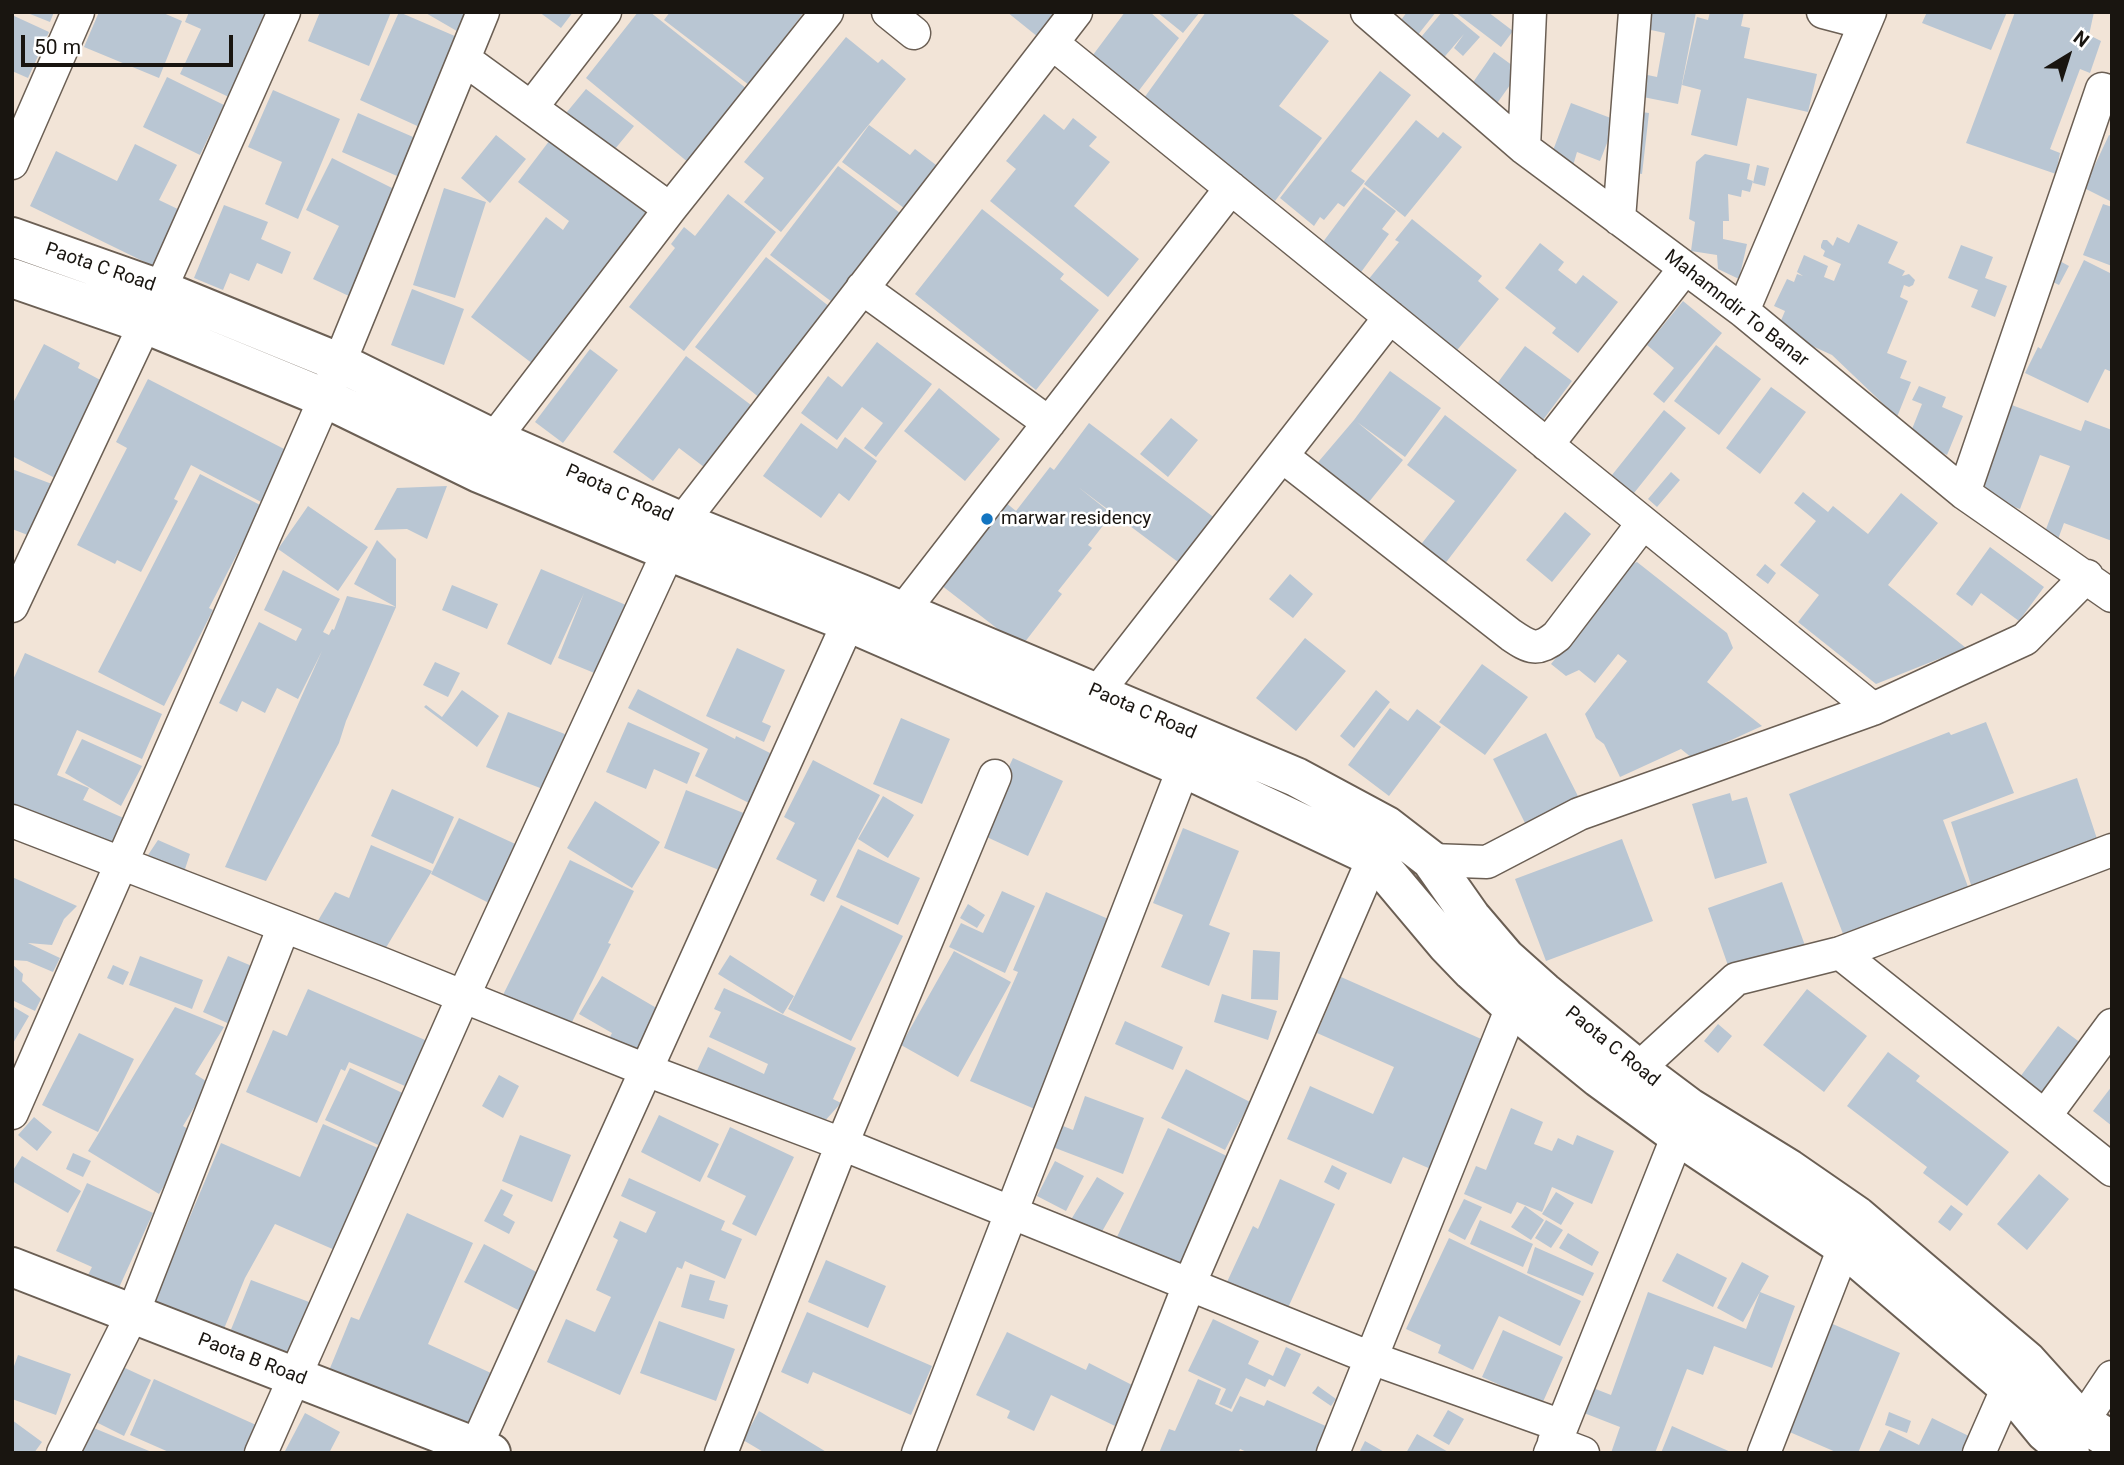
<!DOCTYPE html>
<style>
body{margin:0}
#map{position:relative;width:2124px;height:1465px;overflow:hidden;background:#f2e4d7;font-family:Roboto,sans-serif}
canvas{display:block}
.frame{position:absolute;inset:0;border:14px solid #191510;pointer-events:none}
.north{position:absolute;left:2033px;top:21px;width:70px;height:70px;-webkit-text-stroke:5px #fff;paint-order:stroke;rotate:38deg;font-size:19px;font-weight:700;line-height:28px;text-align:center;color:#191510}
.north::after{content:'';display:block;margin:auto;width:24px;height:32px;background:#191510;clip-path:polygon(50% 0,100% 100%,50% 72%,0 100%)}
.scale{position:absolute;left:21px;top:35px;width:212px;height:32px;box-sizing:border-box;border:4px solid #191510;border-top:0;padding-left:9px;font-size:21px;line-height:24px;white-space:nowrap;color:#191510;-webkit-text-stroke:5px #fff;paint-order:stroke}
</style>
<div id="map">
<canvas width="2124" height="1465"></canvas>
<div class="frame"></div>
<div class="north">N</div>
<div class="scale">50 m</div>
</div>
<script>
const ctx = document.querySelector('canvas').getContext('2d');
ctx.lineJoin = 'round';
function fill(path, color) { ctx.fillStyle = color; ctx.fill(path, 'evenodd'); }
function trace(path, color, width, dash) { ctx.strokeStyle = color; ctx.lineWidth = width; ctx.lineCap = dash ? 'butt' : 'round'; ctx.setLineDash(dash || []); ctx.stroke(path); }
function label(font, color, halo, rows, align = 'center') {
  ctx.font = font + ' Roboto,sans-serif'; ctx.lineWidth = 5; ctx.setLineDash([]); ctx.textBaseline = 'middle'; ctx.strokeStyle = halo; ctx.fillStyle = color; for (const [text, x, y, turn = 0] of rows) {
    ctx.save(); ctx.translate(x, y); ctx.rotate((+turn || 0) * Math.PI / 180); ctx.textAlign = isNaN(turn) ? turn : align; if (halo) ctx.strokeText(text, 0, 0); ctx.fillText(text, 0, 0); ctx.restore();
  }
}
fill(new Path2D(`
 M25,12h29l-4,10z
 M99,12h62l21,9 -23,57 -75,-31z
 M189,12h77l-16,34 4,2 -23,50 -51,-24 21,-45 -16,-7z
 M320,12h71l-22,54 -61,-25z
 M399,12l65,28 -40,89 -64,-29z
 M424,12h51l-13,22z
 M539,12h34l-12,16z
 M638,12h12l97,77 -58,74 -103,-85z
 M670,12h134l-55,73 -85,-65z
 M1007,12h51l-20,25z
 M1125,12h25l29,26 -45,59 -47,-34z
 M1157,12h43l-17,21z
 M1206,12h84l39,29 -50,65 43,32 -47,63 -91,-69 -45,-27z
 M1407,12h29l-23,29 -18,-13z
 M1442,12h8l30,25 -17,19 -9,-8 10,-14 -24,28 -23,-20z
 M1455,12h33l25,19 -12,16z
 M1640,12h56l-18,92 -45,-9 5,-22 19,4 8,-44 -28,-6z
 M1710,12h34l-3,14 9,2 -6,30 73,16 -9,38 -61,-14 -10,48 -46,-11 10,-45 -19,-5 15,-68 11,3z
 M1927,12h80l-16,38 -69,-27z
 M2015,12h79l-5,23 12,6 -11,32 -10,-4 -30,80 10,4 -4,21 -90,-31z
 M12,15l37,17 -21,46 -16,-7z
 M846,37l32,26 4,-4 24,20 -125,153 -37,-30 20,-24 -20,-16z
 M1494,52l26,19 -27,38 -26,-18z
 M1380,71l31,24 -60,76 14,10 -21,26 -6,-4 -14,17 -4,-3 -6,9 -34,-28z
 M167,77l57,28 -24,50 -57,-28z
 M586,89l48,37 -24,29 -48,-37z
 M273,90l67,29 -42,100 -33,-15 17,-42 -34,-15z
 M1571,103l45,17 -16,41 -23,-9 -5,17 -23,-8z
 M1634,111l15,2 -7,61 -15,-2z
 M358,113l62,27 -16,39 -62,-27z
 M1044,114l20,16 9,-12 24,19 -8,9 21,16 -36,44 65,53 -31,38 -118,-96 26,-32 -10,-8z
 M1416,120l22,18 5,-6 19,15 -57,70 -41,-33z
 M869,125l41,30 5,-6 25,19 -32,43 -66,-49z
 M496,135l30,24 -36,44 -29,-25z
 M2109,135l3,1v66l-28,-14z
 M553,136l98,74 -114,157 -66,-50 75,-100 17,13 6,-9 -51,-39z
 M135,144l42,21 -18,35 27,13 -27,56 -129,-63 26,-55 61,30z
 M1705,154l45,10 -3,15 6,2 -3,11 -8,-2 -1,7 -13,-3 1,27h-6v18l24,5 -8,35 -21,-10 -1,-14 -26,-4 4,-29 -6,-3 7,-57z
 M332,158l72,36 -51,104 -40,-19 26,-53 -33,-16z
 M1757,165l12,3 -4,18 -12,-3z
 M838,166l66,50 -68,89 -66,-50z
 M1364,187l32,24 -14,18 7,5 -33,45 -39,-29z
 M444,188l42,14 -31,96 -42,-13z
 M728,194l48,38 -92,119 -55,-44 46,-59 -4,-4 13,-17 11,9z
 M2103,204l9,3v59l-29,-11z
 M224,205l44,17 -7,17 30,13 -9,22 -25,-11 -8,18 -19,-8 -7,17 -29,-12z
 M982,209l82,65 -4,5 39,31 -63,80 -121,-96z
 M1412,219l70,57 -4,5 21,18 -45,55 -91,-68 36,-44 -4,-2z
 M1858,224l40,18 -10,21 17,8 -3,5 7,-2 6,6 -2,5 -4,2 -5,-2 -4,12 8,4 -21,52 20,8 -7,17 11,4 -14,35 -65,-62 -55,-25 8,-19 -11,-5 13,-27 7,3 3,-8 6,2 -6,-4 7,-17 24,11 -4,11 10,4 7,-17 -18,-8 2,-5 -4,-3v-3l2,-5h4l6,6 4,-9 12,6z
 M1540,243l24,19 -6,8 18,14 7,-9 35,27 -40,51 -26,-20 4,-5 -51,-40z
 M1961,245l32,12 -8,21 22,8 -12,31 -24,-10 7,-17 -30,-12z
 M766,257l64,50 -70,91 -65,-51z
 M2054,258l15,8 -10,19 -16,-8z
 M2084,260l28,14v98l-7,-3 -17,34 -63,-30 13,-26 3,2z
 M412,289l52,20 -20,56 -53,-20z
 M1683,301l39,32 -58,70 -11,-9 21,-26 -27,-23z
 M877,342l55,42 -56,73 -12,-9 19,-25 -21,-16 -25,33 -36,-27 27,-37 14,11z
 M44,344l36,19 -2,5 26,14 -49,96 -43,-22v-51z
 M1716,345l45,34 -42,56 -45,-34z
 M1525,346l47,35 -29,39 -47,-35z
 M590,349l28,21 -55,73 -28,-21z
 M686,356l65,49 -47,62 -25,-19 -26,33 -40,-29z
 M1390,371l51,37 -36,49 -48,-35 46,38 -39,48 -50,-41 40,-47z
 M148,379l142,73 -27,51 -72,-38 -17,34 4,2 -37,71 -24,-12 -2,4 -38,-19 50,-97 -11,-6z
 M1919,386l27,11 -4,10 21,9 -16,39 -39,-16 14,-35 -10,-4z
 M1771,387l35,25 -46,62 -34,-26z
 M939,388l61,51 -35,42 -61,-50z
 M2009,404l72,27 4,-11 27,10v111l-48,-18 -7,19 -14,-5 27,-71 -30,-11 -20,54 -44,-16z
 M1664,410l22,18 -56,70 -22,-18z
 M1445,415l72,55 -73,95 -25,-18 36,-46 -48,-36z
 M1171,418l27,22 -30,37 -28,-23z
 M801,423l36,26 8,-12 32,24 -28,40 -10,-8 -18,25 -58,-42z
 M1089,423l131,99 -34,46 -108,-81 34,27 -24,31 4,3 -34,43 4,3 -41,53 -80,-62 64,-83 11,9 34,-44 4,3z
 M12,469l40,15 -19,53 -21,-8z
 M1671,472l9,8 -23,27 -9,-8z
 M200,474l62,32 -53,102 4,2 -49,96 -66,-34z
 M447,486l-20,53 -20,-10 -33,1 23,-42z
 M1803,492l25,20 5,-6 35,28 33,-41 37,30 -50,62 78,63 -90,36 -78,-62 21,-27 -39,-30 36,-44 -22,-18z
 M308,506l60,41 -30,44 -60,-42z
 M1565,512l26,22 -39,48 -26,-22z
 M377,540l19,19v48l-42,-23z
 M1990,547l54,40 -25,34 -38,-28 -9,13 -16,-12z
 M1637,562l90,71 6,15 -26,34 55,44 -70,32 -11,-9 -61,28 -16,-33 -8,-6 -11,-24 42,-53 -9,-7 -23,29 -16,-13 -13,6 -15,-12 79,-99z
 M1765,564l11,9 -8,11 -12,-9z
 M541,569l92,39 -29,69 -46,-19 26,-65 -33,72 -44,-21z
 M283,570l57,29 -17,33 6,3 3,-6 2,1 13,-34 49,11 -50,114 -7,22 -73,138 -41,-14 97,-216 -24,48 -21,-11 -12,25 -23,-12 -5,11 -18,-9 40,-81 37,19 6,-12 -38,-19z
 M1290,574l23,20 -20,24 -24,-19z
 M452,585l46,19 -11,25 -45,-19z
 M1305,638l41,33 -50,60 -40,-33z
 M737,648l48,22 -23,52 9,4 -7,16 -58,-26z
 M25,653l137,61 -20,45 -65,-29 -20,45 32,13 -6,12 45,20 -11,28 -105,-38v-128z
 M435,662l25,11 -12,24 -25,-12z
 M1482,664l46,33 -43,58 -46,-33z
 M638,689l97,50 1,-3 38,19 -25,48 -54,-27 13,-27 -80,-41z
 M462,690l37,26 -22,31 -53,-40 2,-2 16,12z
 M1376,690l14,12 -36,46 -14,-12z
 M1390,708l18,13 9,-12 24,18 -52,69 -41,-31z
 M508,712l67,26 -22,55 -67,-26z
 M901,718l49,21 -28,65 -49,-20z
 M628,722l72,31 -13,31 -33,-15 -8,20 -40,-17z
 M1986,722l28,71 -71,27 27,72 -125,47 -56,-145 160,-62 2,3z
 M1546,733l37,73 -53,27 -37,-74z
 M82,739l60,27 -21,40 -56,-33z
 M1013,758l50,23 -35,75 -50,-23z
 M813,760l67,35 -56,107 -14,-7 7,-15 -41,-21 19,-36 -11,-6z
 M2077,778l23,70 -128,40 -21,-66z
 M392,789l62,28 -21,47 -62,-28z
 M686,790l70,28 -22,58 -70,-28z
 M1730,793l2,8 15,-4 20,66 -52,16 -23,-75z
 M883,796l31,19 -26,43 -30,-19z
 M595,801l65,41 -28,46 -65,-40z
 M459,818l65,30 -29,58 -64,-32z
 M1183,828l56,23 -30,74 21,8 -21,53 -48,-19 22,-52 -30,-12z
 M1622,839l31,82 -107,40 -31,-82z
 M158,840l32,14 -9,27 -39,-17z
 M371,845l61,26 -51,85 -65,-32 19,-32 14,6z
 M858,849l62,29 -22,47 -62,-28z
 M570,860l64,31 -26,52 3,1 -44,88 -66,-33z
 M12,877l65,29 -13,13 -12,26 -24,-2 32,15 -7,14 -26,-11 -15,-1z
 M1782,882l25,69 -75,26 -24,-69z
 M1002,891l33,15 -30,67 -56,-26 12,-24 22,10z
 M1046,892l67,29 -76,189 -67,-29 48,-109 -5,-2z
 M968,904l17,11 -8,13 -17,-10z
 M841,905l62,31 -52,105 -63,-32z
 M1253,950l27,2 -2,48 -27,-1z
 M954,951l57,31 -53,95 -57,-32z
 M730,955l64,41 -11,18 -65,-40z
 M140,956l63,24 -11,29 -63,-24z
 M228,956l31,13 -25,57 -31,-14z
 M12,964l11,10 -1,7 19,18 -6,12 -23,-11z
 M113,965l16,7 -6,13 -16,-7z
 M602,976l63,37 -26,44 -30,-18 3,-6 -33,-19z
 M1341,977l147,65 -55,128 -30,-13 -12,27 -104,-45 23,-53 63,28 21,-47 -77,-34z
 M724,988l132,60 -23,51 8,4 -18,20 -128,-48 13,-28 56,27 4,-10 -59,-27 12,-25 -7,-3z
 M308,989l124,54 -20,46 -63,-27 -4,9 -4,-2 -24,54 -71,-31 27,-62 14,6z
 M1807,989l60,47 -43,56 -61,-47z
 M1222,994l55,17 -9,29 -54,-18z
 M12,1006l17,10 -17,29z
 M175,1007l49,20 -29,47 14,9 -26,43 13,8 -37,60 -71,-43z
 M1125,1021l58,26 -10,23 -58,-26z
 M1718,1024l14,12 -14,17 -14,-12z
 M2058,1026l31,23 -43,59 -32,-23z
 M79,1033l55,26 -36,73 -56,-27z
 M1888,1052l32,24 -4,5 93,71 -42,54 -44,-33 4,-6 -80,-61z
 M350,1068l63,30 -24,52 -64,-30z
 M1186,1069l64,33 -25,48 -64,-32z
 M499,1075l20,11 -16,32 -21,-12z
 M2112,1086v40l-19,-15z
 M1085,1096l59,22 -21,56 -73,-28 8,-22 15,6z
 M1511,1108l32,14 -9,22 18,7 6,-13 15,7 4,-10 37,16 -22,53 -40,-17 -10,25 -25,-10 -6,12 -47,-20 12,-28 10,4z
 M659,1115l60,29 -19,38 -59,-30z
 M34,1117l18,15 -15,19 -19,-16z
 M323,1124l64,28 -43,102 -69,-30 -30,54 -24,58 -70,-27 70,-166 79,34z
 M730,1127l64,30 -38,79 -24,-12 14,-28 -39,-19z
 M1168,1128l61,29 -47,110 -65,-30z
 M520,1135l51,20 -19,47 -50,-21z
 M73,1153l18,8 -8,16 -17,-8z
 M22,1156l59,35 -13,22 -56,-32v-9z
 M1055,1161l29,15 -18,35 -29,-15z
 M1332,1165l15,8 -8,17 -15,-8z
 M2039,1174l30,25 -42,51 -30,-26z
 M1097,1177l27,16 -24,42 -28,-17z
 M629,1178l96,43 -4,9 21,9 -17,40 -40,-18 -3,8 -5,-2 -57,128 -73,-33 19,-43 29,13 16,-35 -15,-7 22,-50 -5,-3 7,-16 26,12 10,-21 -35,-16z
 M1280,1179l55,25 -48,106 -60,-28 26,-56 5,3z
 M87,1183l66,30 -36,79 -31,-13 6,-12 -36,-16z
 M501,1189l12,6 -10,20 12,7 -6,12 -25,-13z
 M1556,1192l18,11 -13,22 -19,-11z
 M1464,1199l18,8 -17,33 -17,-9z
 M1951,1205l12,9 -13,17 -12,-9z
 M1525,1206l19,14 -13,20 -20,-13z
 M407,1213l66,30 -45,101 76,35 -28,61 -148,-67 23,-56 8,3z
 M1480,1220l53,24 -10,23 -53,-23z
 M1546,1220l17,10 -12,18 -16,-10z
 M1568,1233l31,19 -7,14 -33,-18z
 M1449,1238l132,63 -21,45 -61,-30 -26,54 -35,-17 3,-8 -35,-16z
 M484,1244l58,31 -20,37 -58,-30z
 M1535,1247l59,26 -11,23 -56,-23z
 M1677,1253l50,25 -14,29 -51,-26z
 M826,1260l60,26 -18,42 -60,-26z
 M1742,1262l27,14 -26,46 -26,-14z
 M690,1274l25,7 -6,19 19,5 -4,14 -43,-12z
 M251,1280l66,25 -24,54 -65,-22z
 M1648,1292l98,37 14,-37 35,14 -23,62 -58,-22 -11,29 -16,-6 -32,84h-44l9,-26 -36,-14 9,-25 18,7z
 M807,1312l125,54 -21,49 -98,-43 -5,12 -27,-12z
 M1213,1319l46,22 -11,23 25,12 13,-29 15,7 -16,33 -16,-8 -4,8 -19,-9 -15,31 -12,-5 7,-15 -38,-18z
 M659,1321l76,28 -19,52 -76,-28z
 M1828,1322l72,31 -42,100h-20l-53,-23z
 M1503,1330l60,27 -21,47 -60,-27z
 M1007,1332l79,38 3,-7 45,23 -19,40 -64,-31 -17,36 -27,-13 3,-7 -34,-16z
 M18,1355l53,19 -15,41 -44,-16v-27z
 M112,1362l39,18 -27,56 -38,-19z
 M154,1379l111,50 -10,24h-84l-41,-18z
 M1198,1379l23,10 -6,15 17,8 8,-16 24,10 3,-6 70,31 -9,22h-79l-9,-4 -2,4h-79l10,-24 6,2z
 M1318,1386l18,13 -5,7 -19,-13z
 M1448,1410l16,9 -15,26 -16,-9z
 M759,1411l69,42h-63l-22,-13z
 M1889,1412l22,9 -4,12 -22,-8z
 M305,1413l35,19 -11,21h-45z
 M1932,1418l47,23 -5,12h-96l11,-23 30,15z
 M12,1420l30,22 -8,11 -22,-2z
 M89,1426l65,27h-76z
 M1672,1426l61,27h-72z
 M1417,1434l33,19h-44z
 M1365,1441l21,12h-27z`), '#b9c6d3');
const minor = new Path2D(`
 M888,12l26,21
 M1367,12l157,136 219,163 221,182 148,103
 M1823,12l42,11
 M1052,43l821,666
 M464,59l206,150
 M531,108l74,-96
 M1524,148l6,-136
 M12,163l66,-151
 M1619,219l16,-207
 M862,288l187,135
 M1743,311l127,-299
 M1547,445l138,-177
 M1282,456l229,179c19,13 27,17 46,1l86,-113
 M486,458l8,-19 176,-230 157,-197
 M1964,493l138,-404 10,3
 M12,606l133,-282 139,-312
 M903,611l328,-423
 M1097,693l293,-376
 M12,821l373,144 261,105 196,74 529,214 191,68 -12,27
 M1431,860l56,2 92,-48 294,-105 152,-70 62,-63
 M1840,953l272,217
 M1638,1069l98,-90 104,-26 272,-103
 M12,1113l313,-715 158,-386
 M2045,1116l67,-91
 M2082,1422l30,-45
 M1562,1426l124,-311
 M1554,1442l29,11
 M63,1453l70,-140 151,-387
 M261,1453l202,-456 219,-475 394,-510
 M473,1453l385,-852
 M721,1453l121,-309 153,-368
 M918,1453l274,-707
 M1123,1453l66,-168 193,-447
 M1333,1453l179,-446
 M1764,1453l88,-226
 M1979,1453l29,-66 12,-17`);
const tertiary = new Path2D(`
 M12,237l147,52 179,73 156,77 188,83 179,72 435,183 91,49 44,34 40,57 35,41 38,34 94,77 52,39 99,61 68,47 170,145 55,61 30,19
 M12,278l133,46 180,74 154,75 189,78 180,71 336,146 189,89 74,88 25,26 40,36 87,71 78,57 166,111 165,141 37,45 25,21
 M12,1267l479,186`);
trace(minor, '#6b5f54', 35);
trace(tertiary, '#6b5f54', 42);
trace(minor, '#fff', 32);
trace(tertiary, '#fff', 38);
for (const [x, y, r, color] of [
 [987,519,7,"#1375c1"]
]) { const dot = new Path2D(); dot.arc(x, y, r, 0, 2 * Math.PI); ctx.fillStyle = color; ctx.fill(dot); trace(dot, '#fff', 2.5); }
label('19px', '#191510', '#fff', [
 ["Paota C Road",100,268,19],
 ["Mahamndir To Banar",1736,309,38],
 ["Paota C Road",619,494,24],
 ["Paota C Road",1142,712,23],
 ["Paota C Road",1612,1047,39],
 ["Paota B Road",252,1360,21]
]);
label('19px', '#191510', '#fff', [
 ["marwar residency",1001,519]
], 'left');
</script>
